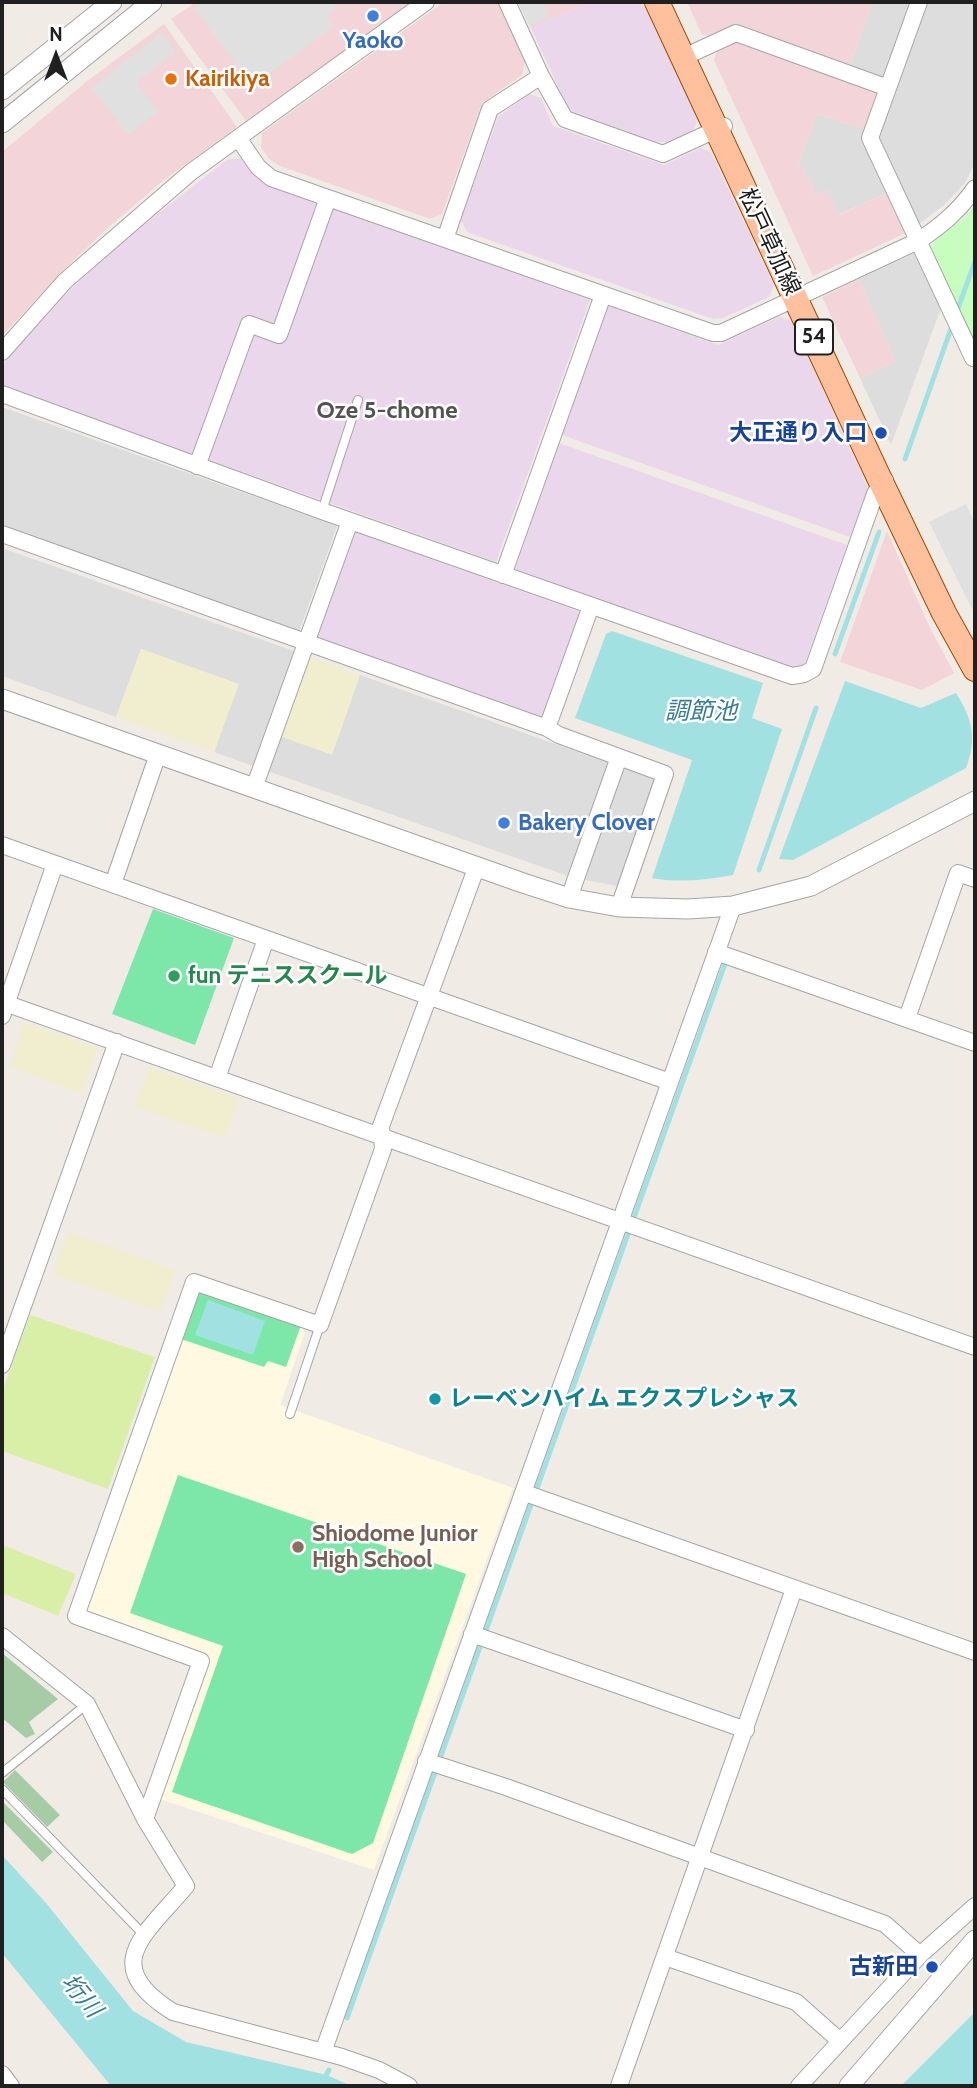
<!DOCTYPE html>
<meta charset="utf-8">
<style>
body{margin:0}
#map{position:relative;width:977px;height:2088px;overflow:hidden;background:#f1ebe6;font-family:Cabin,sans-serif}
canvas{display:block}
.frame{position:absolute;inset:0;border:4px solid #202020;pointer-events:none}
.north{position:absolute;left:21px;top:21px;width:70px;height:70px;-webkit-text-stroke:5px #fff;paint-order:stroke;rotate:0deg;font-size:19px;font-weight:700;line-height:28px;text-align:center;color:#202020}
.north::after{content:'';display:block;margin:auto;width:24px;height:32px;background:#202020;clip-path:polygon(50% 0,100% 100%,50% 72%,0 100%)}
</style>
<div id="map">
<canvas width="977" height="2088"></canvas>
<div class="frame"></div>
<div class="north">N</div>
</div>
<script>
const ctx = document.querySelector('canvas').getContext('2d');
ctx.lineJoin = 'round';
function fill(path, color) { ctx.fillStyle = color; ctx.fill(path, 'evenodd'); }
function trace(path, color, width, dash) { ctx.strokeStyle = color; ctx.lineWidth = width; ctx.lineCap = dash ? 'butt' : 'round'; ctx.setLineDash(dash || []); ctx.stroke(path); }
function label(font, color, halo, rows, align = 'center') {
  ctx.font = font + ' Cabin,"Noto Sans JP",sans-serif'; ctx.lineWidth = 5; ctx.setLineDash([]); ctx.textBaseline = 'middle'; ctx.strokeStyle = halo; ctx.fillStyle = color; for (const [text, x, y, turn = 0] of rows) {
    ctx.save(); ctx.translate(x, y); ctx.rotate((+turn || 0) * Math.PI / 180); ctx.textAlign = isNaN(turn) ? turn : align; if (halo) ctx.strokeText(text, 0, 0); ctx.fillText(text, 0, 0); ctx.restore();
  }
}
fill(new Path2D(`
 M873,2h38l-28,77 -34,-12z
 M926,2h49v160l-10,21 -21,22 -26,20 -40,-90z
 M817,114l48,15 -3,10 25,54 -49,22 -11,-25 -11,5 -13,-27 -5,-3z
 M915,253l26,55 -50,137 -31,-67 35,-17 -36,-82z
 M2,407l335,119 -38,106 -297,-105z
 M2,548l292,103 -41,115 -39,-14 24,-68 -97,-35 -25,68 -114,-41z
 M360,675l252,89 -41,113 -304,-106 13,-35 52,18z
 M621,767l35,12 -39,107 -36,-7z`), '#dedddd');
fill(new Path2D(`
 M196,2h215l-165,119 -75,-102z
 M444,2h54l27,60 -3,13 -40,28 -40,111 -12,5 -150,-53 -11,-7 -8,-12 1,-14z
 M518,2h72l-59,26z
 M687,2h186l-24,65 -115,-40 -22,9 -10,-1z
 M164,24l73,103 -72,52 -55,47 -49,46 -59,64v-184l84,-70z
 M736,42l143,50 -14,37 -48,-15 -19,51 5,3 13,27 11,-5 12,25 48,-22 19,40 -93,43 -99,-216 3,-10z
 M859,279l36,82 -35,17 -38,-81z
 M887,531l42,95 25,47 -32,17 -82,-28z`), '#f3d4d9');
fill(new Path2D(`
 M590,2h51l11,18 46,99 -5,12 -25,11h-13l-80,-27 -8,-9 -36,-78z
 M529,94l12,4 12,28 111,39 37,-17 10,4 63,133 -5,12 -46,21 -10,1 -246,-87 -6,-12 37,-103z
 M228,159h13l15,18 10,8 53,19 -44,122 -32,-10 -50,139 -191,-68v-22l72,-79 55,-50z
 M332,208l258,92 -94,262 -290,-103 45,-127 33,11z
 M608,306l110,39 61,-28 13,4 76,167 -18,49 -288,-102z
 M559,443l288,102 -45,126 -287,-102z
 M355,532l225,80 -38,106 -225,-80z`), '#ebd7eb');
fill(new Path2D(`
 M195,1295l108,32 2,6 -25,72 233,83 -139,382 -214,-71 49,-144 -123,-43 -2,-6z`), '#fff9e1');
fill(new Path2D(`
 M141,649l98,35 -25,68 -98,-35z
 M308,656l52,19 -28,80 -52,-19z
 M24,1022l73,26 -16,45 -71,-26z
 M149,1067l90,32 -14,39 -90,-31z
 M68,1232l107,38 -15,42 -108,-38z`), '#f1edcf');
fill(new Path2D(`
 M30,1315l125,42 -47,132 -106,-38v-59z
 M2,1545l74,29 -18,42 -56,-23z`), '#d9efa7');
fill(new Path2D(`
 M2,1653l56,46 -29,23 6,12 -9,4 -24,-20z
 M15,1770l45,45 -13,12 -44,-45z
 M2,1801l51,51 -11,10 -40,-42z`), '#a6cca5');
fill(new Path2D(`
 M975,204v140l-3,-1 -41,-91 2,-10 31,-24z`), '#c7fec0');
fill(new Path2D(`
 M153,909l81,29 -39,107 -83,-31z
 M205,1291l96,34 -15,42 -18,-6 -4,6 -83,-28 15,-46z
 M178,1475l288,99 -93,269 -21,11 -180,-62 51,-146 -93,-33z`), '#7de7a9');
fill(new Path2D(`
 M202,2h129l5,7 -10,7 8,11 -71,51 -20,-3 -49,-67z
 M518,2h25l7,15 -20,9z
 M162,32l14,20 -39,30 21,30 -30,23 -37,-47z
 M966,504l9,19v85l-3,1 -43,-87z`), '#e0e0e0');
fill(new Path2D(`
 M612,631l151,52 -11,35 30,11 -49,146c-27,5 -54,8 -81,3l40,-118 -117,-42 31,-84z
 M845,681l76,27 35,-15c17,27 21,46 10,75l-173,92 -14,-1z
 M208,1300l57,21 -12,34 -58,-20z
 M2,1855l44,48 87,108 53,31 141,33 24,11h-240l-109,-133z
 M975,2012v74h-74z`), '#a2e1e2');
trace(new Path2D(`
 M956,314l19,-53
 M905,459l48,-136
 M835,654l44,-122
 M759,870l57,-162
 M347,2018l379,-1057
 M320,2086l9,-16`), '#a2e1e2', 5);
const service = new Path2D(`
 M322,511l36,-111
 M290,1414l30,-89
 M2,1773l85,-69
 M2,1789l142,146`);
const minor = new Path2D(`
 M507,2l34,74 24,43 98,35 61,-28
 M919,2l-49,136 103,220
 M684,57l52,-24 152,55
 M238,138l20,29 13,11 442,155h8l197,-92c23,-15 41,-30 57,-53
 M445,239l45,-130 51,-33
 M2,352l63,-71 126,-109 235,-170
 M2,394l320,117 470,165 12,-2 9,-5 62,-175 6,-12 4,-2
 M197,466l52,-142 30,11 49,-137
 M2,534l545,194 12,7 106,39 -46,133
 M503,575l100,-280
 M547,728l44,-122
 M254,788l96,-267
 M2,845l668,237
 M113,884l45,-130
 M569,898l50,-141
 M716,952l259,91
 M2,1002l973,345
 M2,1016l53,-152
 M907,1018l51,-145 17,6
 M217,1078l49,-139
 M2,1365l115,-323
 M525,1493l450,159
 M472,1634l274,96
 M2,1636l85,68 58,115 41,67c-41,49 -88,79 -13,126l169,45 37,13 30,16
 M426,1761l80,26 379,137 35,31
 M145,1819l56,-158 -125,-45 118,-334 126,43 63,-176 -2,-23 96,-260
 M665,1957l131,45 44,39
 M323,2052l410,-1146
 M2,2074l9,12
 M619,2086l175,-497
 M799,2086l121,-131 55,-49`);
const tertiary = new Path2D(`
 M2,90l110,-88
 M2,123l150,-121
 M2,699l521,184 46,15 50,9 69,2 45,-3 78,-20 164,-85
 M849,2086l126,-146`);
const primary = new Path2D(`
 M657,2l224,480 63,131 31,56`);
trace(service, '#a4a4a4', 10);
trace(minor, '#a4a4a4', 18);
trace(tertiary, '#a4a4a4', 21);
trace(primary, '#9c4a00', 26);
trace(service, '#fff', 8);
trace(minor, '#fff', 16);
trace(tertiary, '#fff', 19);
trace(primary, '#ffc19d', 24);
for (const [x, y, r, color] of [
 [373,16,7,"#3f7fe0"],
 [171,79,7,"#e8710a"],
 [881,433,7,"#1a4fb4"],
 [504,823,7,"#3f7fe0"],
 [174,976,7,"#2e9e5b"],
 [435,1399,7,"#0f9aa8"],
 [298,1547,7,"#8d6e63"],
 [932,1967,7,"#1a4fb4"]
]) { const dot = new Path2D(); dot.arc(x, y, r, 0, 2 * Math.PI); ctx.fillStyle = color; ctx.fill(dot); trace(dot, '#fff', 2.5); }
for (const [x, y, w] of [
 [814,337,38]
]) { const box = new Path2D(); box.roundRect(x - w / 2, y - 17.5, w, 35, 5); ctx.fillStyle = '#fff'; ctx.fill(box); trace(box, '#202020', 2); }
label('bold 21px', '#202020', null, [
 ["54",814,337]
]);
label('bold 23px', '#366cbe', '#fff', [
 ["Yaoko",373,41],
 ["Bakery Clover",518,823,"left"]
]);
label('bold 23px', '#c56008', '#fff', [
 ["Kairikiya",185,79]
], 'left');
label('23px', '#202020', '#fff', [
 ["松戸草加線",769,242,65]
]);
label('bold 23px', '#164399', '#fff', [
 ["大正通り入口",867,433],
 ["古新田",918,1967]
], 'right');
label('bold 23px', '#27864d', '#fff', [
 ["fun テニススクール",188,976]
], 'left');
label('bold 23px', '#0d838f', '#fff', [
 ["レーベンハイム エクスプレシャス",449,1399]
], 'left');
label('bold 23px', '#785e54', '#fff', [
 ["Shiodome Junior",312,1534],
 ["High School",312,1560]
], 'left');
label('bold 24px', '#535353', '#fff', [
 ["Oze 5-chome",387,411]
]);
label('italic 24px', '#397b97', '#fff', [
 ["調節池",701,712],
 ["垳川",81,1996,50]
]);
</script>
